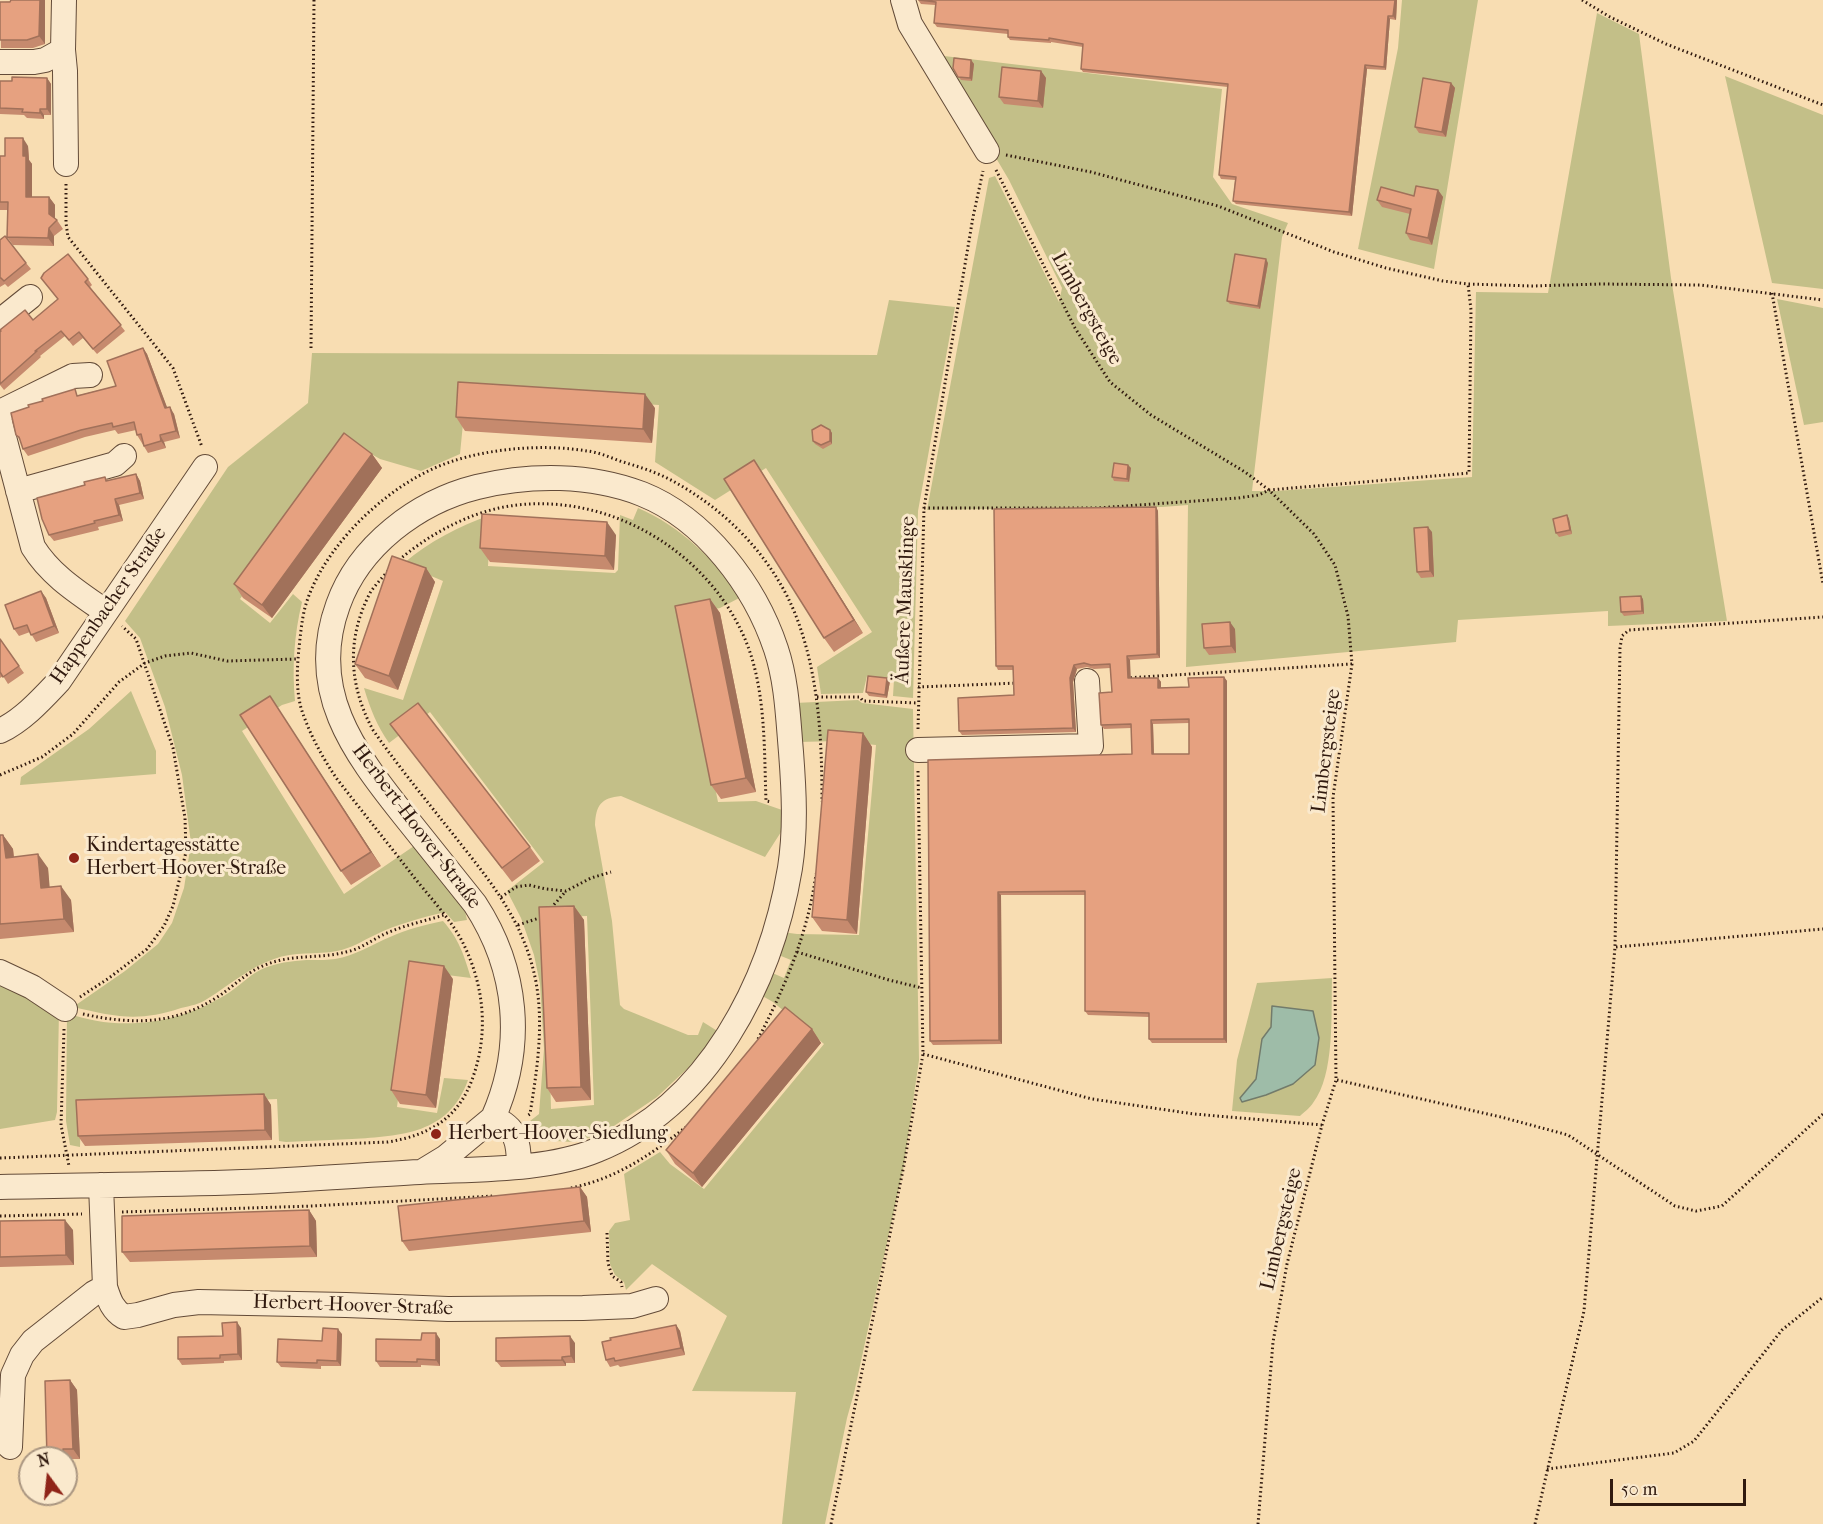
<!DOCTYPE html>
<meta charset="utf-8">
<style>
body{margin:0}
#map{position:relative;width:1823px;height:1524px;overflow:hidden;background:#f8ddb2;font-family:"IM FELL French Canon",serif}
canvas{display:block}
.north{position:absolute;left:18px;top:1446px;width:60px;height:60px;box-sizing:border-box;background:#fae9cd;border:2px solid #aa9681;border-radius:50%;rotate:345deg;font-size:16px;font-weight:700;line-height:24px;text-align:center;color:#311a0f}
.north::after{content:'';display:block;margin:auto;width:21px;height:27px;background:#8f2418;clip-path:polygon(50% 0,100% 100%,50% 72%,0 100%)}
.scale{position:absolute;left:1610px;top:1479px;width:136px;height:27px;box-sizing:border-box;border:3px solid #311a0f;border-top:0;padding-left:8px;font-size:18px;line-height:21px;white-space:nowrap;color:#311a0f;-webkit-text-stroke:4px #fae9cd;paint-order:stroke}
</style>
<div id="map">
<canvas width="1823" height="1524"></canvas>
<div class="north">N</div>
<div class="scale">50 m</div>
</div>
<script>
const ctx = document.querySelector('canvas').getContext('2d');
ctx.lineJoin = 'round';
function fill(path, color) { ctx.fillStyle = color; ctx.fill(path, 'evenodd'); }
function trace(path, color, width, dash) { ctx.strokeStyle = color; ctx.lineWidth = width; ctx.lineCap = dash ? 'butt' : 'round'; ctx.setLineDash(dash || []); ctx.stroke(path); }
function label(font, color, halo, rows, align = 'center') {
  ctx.font = font + ' "IM FELL French Canon",serif'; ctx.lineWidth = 6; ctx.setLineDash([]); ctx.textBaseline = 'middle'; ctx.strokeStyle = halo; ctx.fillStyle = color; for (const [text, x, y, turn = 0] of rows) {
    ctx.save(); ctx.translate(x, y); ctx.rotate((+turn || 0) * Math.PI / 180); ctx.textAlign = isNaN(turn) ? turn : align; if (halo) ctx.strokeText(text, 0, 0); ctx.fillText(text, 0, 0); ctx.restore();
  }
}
fill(new Path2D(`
 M1402,0h76l-44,269 -76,-20 40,-201z
 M1597,13l42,21 32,244 56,343 -119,5v-15l-150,9 -2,22 -270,25 2,-162 -26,2 -235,3 62,-332 6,-2 64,126 3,-14 -53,-108 -65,-110v-14l278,33 -9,88 19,27 56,19 -6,14 -30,254h24l196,-14 4,-185 72,1z
 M1725,76l98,39v174l-51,-6z
 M1777,299l46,9v114l-19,3z
 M889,300l66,7 -37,204 -5,187 -20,-2 1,-17 -27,-3 -4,17 -42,1 -4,-27 55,-35 -106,-164 -51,32 -60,-38 4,-57 -193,-12 -6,61 -39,17 -41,-12 -28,-16 -112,156 30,24 23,-29 9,8c-8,33 -10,66 -7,99l-13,4 -40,26 102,163 70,-48 51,65 2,9 -13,2 -9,-10c-24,6 -48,12 -70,23 -13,6 -23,13 -38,16 -21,4 -43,0 -63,8 -26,9 -44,26 -67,40 -7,5 -17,7 -26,9 -42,14 -65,9 -108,-1l52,-36 33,-27 14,-21 12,-35 7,-45 -9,-68 -17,-68 -25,-69 -15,-17 103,-154 80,-64 4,-50 565,2z
 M638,508c44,19 75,52 105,88l-23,12 -39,9 37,185 38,-1 29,10 -4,21 -16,25 -144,-61c-20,2 -25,9 -26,29l17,96 8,84 4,4 64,26h10l5,-13 16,10 -30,35 -32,30 -55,37 -29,8 -34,-2 -18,-12 18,-14 5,-65 -4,-65 -6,-29 -13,-37 -14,-27 37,-29 -114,-150 -41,31c-12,-17 -19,-35 -25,-55l39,12 40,-119 -38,-16 -1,-2c26,-22 55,-37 87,-48l-3,51 127,7 3,-3 2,-55 13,5zM587,916l7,189 -43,4 -5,-191z
 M131,691l25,60v23l-136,11 1,-8 68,-48z
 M858,700l4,3 51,6 6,351 -15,105 -50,228 -7,25 -22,106h-43l14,-132 -104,-1 35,-75 -75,-52 -26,26 -2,-8 -9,-7 -5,-11 -1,-33 6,-8 15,-3 -6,-46 36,-22 10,12 34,25 120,-145 -51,-42 -14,-8 11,-22 14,6 7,-18 -15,-6 6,-22 15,2 62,1 17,-190 -39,-4 -38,1 -4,-39z
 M443,921c16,18 21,34 28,57l-56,-7 -18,136 40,6 7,-35 24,2c-19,54 -67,56 -116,59 -22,1 -44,2 -66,3l-7,-1 -2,-42 -196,9 -1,39 -10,-2 -4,-24 1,-108c54,20 116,10 163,-21 12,-8 22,-20 37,-25 15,-5 30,-7 45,-7 8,0 16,0 23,-1 20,-3 38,-15 55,-22 17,-8 35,-12 53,-16z
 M0,978l59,33 -2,101 -2,8 -55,9z
 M1332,978c-1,35 3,97 -19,125 -3,5 -9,9 -13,13l-68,-5 5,-51 20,-77z`), '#c3bf88');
const water = new Path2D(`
 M1272,1006l41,5 6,27 -4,27 -22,19 -27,11 -24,7 -2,-4 16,-19 6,-40 9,-12z`);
fill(water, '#9ebca8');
trace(water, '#727b6b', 1.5);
const minor = new Path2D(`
 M903,0l7,24 77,127
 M63,50l2,21 1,93
 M0,62h34l11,-2 18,-10 1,-50
 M0,321l30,-24
 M0,412l73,-36 17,-1
 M0,422l33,125c18,29 46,46 73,65
 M18,491l97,-27 9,-8
 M0,731c23,-11 41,-31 59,-50l146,-214
 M918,750l173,-4 -4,-65
 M0,972l32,15 33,22
 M423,1171l23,-14 47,-39c23,9 26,24 26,48
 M101,1185l4,102c4,12 7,23 19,30l14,-2 36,-10 25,-3 147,3 102,4 135,-1 49,-2 24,-7
 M0,1187c81,-2 161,-2 242,-5 59,-2 119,-7 178,-10 54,-3 127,-1 177,-22 112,-45 174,-168 193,-282 6,-39 4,-77 1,-116 -3,-34 -4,-70 -15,-103 -21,-63 -71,-130 -134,-155 -51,-20 -112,-20 -165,-7 -60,15 -118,59 -139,118 -31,85 15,146 65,209 24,30 48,60 72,90 43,66 50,142 18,214
 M10,1447l3,-72 9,-20 11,-14 61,-48 11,-6`);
trace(minor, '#634b38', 26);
trace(new Path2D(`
 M1582,0l28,17 56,27 157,61
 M1006,155l85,17 127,34 116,46 52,16 57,13 25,3 64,2 69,-2 99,1 123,15
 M996,170l79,158 35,54 41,33 94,57 24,18 45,44 21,31 13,51 4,48 -19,133 3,283 -14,45 -35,139 -14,78 -15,182
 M66,184v39l2,14 105,131 29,79
 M1772,293l51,291
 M311,348l3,-348
 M924,508h173l141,-10 21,-3 10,-5 200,-17 2,-163 -3,-26
 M399,560c28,-24 64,-44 100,-52 100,-21 206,38 246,131 21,50 19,108 21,162l6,1
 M388,571c-6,7 -13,14 -18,22 -24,46 -21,93 3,137 27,39 58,76 87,113 35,44 65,82 76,139 8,44 1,88 -6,132l-3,2
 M1126,678l226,-14
 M918,687l100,-4
 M817,697h43l3,4 55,2
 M918,729l6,-221 49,-291 10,-46
 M0,775l42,-18 31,-23 46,-52 26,-19 20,-7 26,-3 36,8 71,-2
 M501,897l15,-10 13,-2 17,4 20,2 25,-13 20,-6
 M551,908l15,-17
 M518,925l24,-8
 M1616,947l207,-18
 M797,952l92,28 33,8
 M80,997l29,-19 38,-29 17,-23 9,-20 13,-54 -1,-34 -12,-70 -37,-109 -14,-13
 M83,1014c50,11 92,11 136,-18 16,-11 28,-24 46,-31 26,-11 54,-6 81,-13 15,-3 27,-13 41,-19 18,-8 38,-12 57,-18
 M64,1029l-3,96 8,41
 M758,1039c27,-52 50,-106 58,-165
 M923,1054l169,45 102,15 128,11
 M1337,1080l164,37 67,18 107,71 21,5 26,-5 101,-92
 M0,1158l388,-16c42,-7 71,-24 85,-65 16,-45 11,-93 -11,-136 -12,-23 -36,-48 -52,-69 -24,-31 -49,-62 -73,-93 -15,-22 -28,-46 -36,-71 -5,-19 -4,-41 -2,-60 2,-17 3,-34 9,-50 21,-58 85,-118 145,-137 40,-13 92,-17 134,-10 11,1 22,6 33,10 16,5 33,10 47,17 59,30 110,83 132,146 20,57 23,117 23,178
 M571,1188c46,-10 78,-32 115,-61
 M122,1212l191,-6 180,-10
 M0,1216l82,-2
 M607,1233l1,30 4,13 9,6 1,5
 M1547,1469l127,-16 20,-12 88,-111 41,-33
 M831,1524l73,-359 19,-111 -5,-283
 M1535,1524l49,-213 31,-364 5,-299 2,-12 7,-6 194,-13`), '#311a0f', 3, [1.5, 3]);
trace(minor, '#fae9cd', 24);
fill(new Path2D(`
 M45,0v44l-12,4h-32l-1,-46z
 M918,0h479l-1,20 -6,-1 -4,51 -19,-1 -15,147 -116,-12 -3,-3 2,-21 -14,-1 -2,-4 9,-88 -145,-15 -2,-3 2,-22 -32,-5v1l-41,-3 -2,-3v-3l-71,-7 -3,-4 1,-18 -14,-1z
 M971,60l3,4 -2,17 -11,-1 -8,-12z
 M1041,71l5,7 -3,30 -39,-4 -5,-7z
 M47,78l4,6v31h-7v4l-17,-1 -3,-3 -24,-1v-33h12z
 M1451,83l4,5 -9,49 -27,-4 -4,-6z
 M28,146l1,14 3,4v33h17l6,8v14l2,1 6,9 -9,7v10l-41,-1 -6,-8 1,-27h-8v-54h5z
 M1438,190l5,7 -11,48 -22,-5 -4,-7 4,-19 -28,-7 -5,-7 37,-4z
 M0,240l26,23 5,6 -23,18 -3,-3 -5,3z
 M1268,263l-8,46 -30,-5 -3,-3z
 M88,279l4,6 -2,2 35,44 -28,23 -14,-16 -10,8 -8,-10 -25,20 1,1 -37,33 -4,-5v-53l33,-12z
 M143,348l4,6 20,54 7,6 6,24 -16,4 2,6 -18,5 -11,-18 -1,-5 -18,4 -3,-4 -30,7 -57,19 -5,-7 -3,-9 -4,-5 63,-40 37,-9z
 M655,408l-3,35 -187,-12 -9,-14z
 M830,430l2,3v11l-9,5 -8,-5 -2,-3z
 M372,454l10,14 -110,150 -29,-20 -9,-14z
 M754,460l9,14 100,159 -29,19 -10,-14z
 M1128,465l3,3 -2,14 -15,-1 -2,-4z
 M136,474l4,7 4,18 -25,6 4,16 -25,6 1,3 -45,11 -5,-6 36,-50 20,-8 3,4z
 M1156,507l2,4 2,147 -30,2v18h28l3,4v6l28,-1 35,-10 3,4v362h-75l-3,-4v-22l-61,-2 -3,-4v-116h-84l1,149 -69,1 -3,-4 -2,-281 204,-6 -1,-26 -27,1 -3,-4 11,-33 -2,-24 -16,1 -7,-2 -10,2 -4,13 3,50 -114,3 -3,-4 55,-36 -1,-25h-15l-2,-4zM1189,723v31h-35l-1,-30z
 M1567,515l2,4 3,15 -13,3 -3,-4z
 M1432,532l2,45 -13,1 -4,-6z
 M616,535l-2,35 -124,-8 -10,-14z
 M426,568l9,14 -37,108 -33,-12 -10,-14z
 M41,591l5,7 13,35 -23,9 -6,-10 -11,4 -5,-7z
 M710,599l10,14 36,179 -35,7 -10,-14z
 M1643,599l1,15 -20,2 -3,-4z
 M1235,629l1,24 -27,2 -5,-7z
 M0,639l24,34 -16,11 -5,-8 -3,2z
 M890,681l-3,17 -18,-2 -3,-4z
 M279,710l102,156 -30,19 -10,-14z
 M390,724l140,123 10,14 -28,21z
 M863,733l9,14 -15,187 -35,-3 -10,-14z
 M0,835h3l10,14 1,8 34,11 1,19 22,13 3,32 -74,7z
 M574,906l10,14 7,180 -35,2 -9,-14z
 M453,979l-17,129 -36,-4 -9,-14z
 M812,1029l9,14 -119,144 -27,-23 -9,-14z
 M264,1094l7,11 1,35 -187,6 -7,-10z
 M580,1187l7,10 4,35 -182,19 -7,-10z
 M309,1210l7,11 1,36 -187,5 -8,-10z
 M0,1221l73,9 1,35 -74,2z
 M676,1325l4,6 5,24 -65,12 -2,-2 -8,2 -4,-7z
 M241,1328l1,32 -18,1v2l-42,2 -4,-6 45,-23z
 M342,1334l-1,32h-20v3l-40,-2 -4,-5 45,-21z
 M440,1339v27l-19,-1v2h-41l-4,-6z
 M575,1343v20h-9v3l-65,1 -5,-6z
 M70,1380l7,10 3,69h-10v8h-4v-9h-19z`), '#c68a6e');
fill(new Path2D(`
 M40,0h5v44l-6,-8z
 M1395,0h2l-1,20 -3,-4z
 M1388,16l2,3 -4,51 -2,-3z
 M971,60l3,4 -2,17 -2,-3z
 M1365,65l2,4 -15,147 -3,-4z
 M1041,71l5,7 -3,30 -5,-7z
 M47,78l4,6v31l-4,-6z
 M1451,83l4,5 -9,49 -4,-5z
 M40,109l4,6v4l-4,-6z
 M23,138l5,8 1,14 3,4v41l-6,-8 -3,-41z
 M1438,190l5,7 -11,48 -4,-7z
 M49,197l6,8v18l-6,-9z
 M49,228l5,8v10l-6,-8z
 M1266,259l2,4 -8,46 -2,-3z
 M143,348l4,6 23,61 -5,-7z
 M645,394l10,14 -3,35 -9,-14z
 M170,407l4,7 6,24 -4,-7z
 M830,430l2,3v11l-2,-3z
 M160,435l4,7 2,6 -5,-7z
 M372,454l10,14 -110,150 -10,-13z
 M754,460l9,14 100,159 -9,-13z
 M1128,465l3,3 -2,14 -2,-3z
 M136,474l4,7 4,18 -4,-6z
 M115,499l4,6 4,16 -4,-6z
 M1156,507l2,4 2,147 -3,-4z
 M1567,515l2,4 3,15 -2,-4z
 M607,522l9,13 -2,35 -9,-14z
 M1428,527l4,5 2,45 -4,-6z
 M426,568l9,14 -37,108 -9,-14z
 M41,591l5,7 13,35 -5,-7z
 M1641,596l2,3 1,15 -2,-3z
 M710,599l10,14 36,179 -10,-14z
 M1230,622l5,7 1,24 -5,-7z
 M1127,656l3,4 1,22 -3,-4z
 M1074,665l3,4 -4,13 3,50 -3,-4 -3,-50z
 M1224,677l3,4v362l-3,-4z
 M887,678l3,3 -3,17 -2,-3z
 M1158,678l3,4v10l-3,-4z
 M270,696l9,14 102,156 -10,-14z
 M1151,720l2,4 1,34 -2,-4z
 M863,733l9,14 -15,187 -10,-14z
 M3,835l10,14 2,22 -9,-13z
 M38,854l10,14 3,34 -10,-14z
 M61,886l10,14 3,32 -10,-13z
 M998,892l3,3 1,149 -3,-4z
 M574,906l10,14 7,180 -10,-13z
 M444,966l9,13 -17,129 -10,-13z
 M812,1029l9,14 -119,144 -9,-14z
 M264,1094l7,11 1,35 -7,-10z
 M580,1187l7,10 4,35 -7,-11z
 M309,1210l7,11 1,36 -7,-11z
 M65,1220l8,10 1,35 -8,-10z
 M237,1322l4,6 1,32 -4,-6z
 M676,1325l4,6 5,24 -4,-7z
 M338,1329l4,5 -1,32 -4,-5z
 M436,1333l4,6v27l-4,-6z
 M570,1336l5,7v20l-4,-7z
 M562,1357l4,6v3l-4,-6z
 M70,1380l7,10 3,69 -7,-10z
 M63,1449l7,10v8l-4,-6v-3l-3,-1z`), '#a1715a');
const building = new Path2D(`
 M11,0h29l-1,36 -12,4h-27v-38h10z
 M919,0h476l-2,16h-5l-4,51 -19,-2 -16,147 -116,-11 3,-24 -17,-2 9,-91 -147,-15 2,-25 -34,-6v2l-41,-3v-7l-74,-7 2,-21z
 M954,58l17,2 -1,18 -12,-1 -5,-9z
 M1002,67l39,4 -3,30 -39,-4z
 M12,77l35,1v31h-7v4l-18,-1 1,-3 -23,-1v-27h12z
 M1423,78l28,5 -9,49 -27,-5z
 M5,138h18v18h3v41h23v17l8,6 -8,8 -1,10 -41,-1 1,-35h-8v-46h5z
 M1416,186l22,4 -10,48 -22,-5 5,-24 -34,-9 4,-13 33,9z
 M5,236l21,27 -22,18 -3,-3h-1v-38z
 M68,254l20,25 -3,3 36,43 -28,24 -14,-17 -10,8 -8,-9 -26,20h2l-37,33v-52l1,-1 -1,-1 25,-20 8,10 25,-21 -17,-21 3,-5z
 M1235,254l31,5 -8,47 -31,-5z
 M143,348l22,60 5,-1 6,24 -16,4 1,6 -17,5 -3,-12 -4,1 -3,-13 -21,5 -1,-4 -31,7 -58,19 -4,-12 -3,-2 -5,-22 18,-6 -1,-2 15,-4 -1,-2 33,-10 2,7 39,-10 -9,-25z
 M458,382l187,12 -2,35 -187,-12z
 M821,425l9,5v11l-9,4 -8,-4 -1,-11z
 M344,433l28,21 -110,151 -28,-21z
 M754,460l100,160 -30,18 -100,-159z
 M1114,463l14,2 -1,14 -15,-2z
 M136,474l4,19 -25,6 4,16 -25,6 1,2 -46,12 -7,-16 -5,-21 48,-13 -1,-3 21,-5 1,4z
 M1156,507l1,147 -30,2 1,22h30v10l31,-1 -1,-9 36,-1v362h-75v-26l-64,-2v-120l-87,1 1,148 -69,1 -2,-281 204,-6 -1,-30 -30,1 -2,-32 13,-1 -2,-28 -19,1 -7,-2 -10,2 -4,13 3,50 -114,3 -1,-33 56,-3 -1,-29h-17l-2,-157zM1189,719v35h-37l-1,-34z
 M482,514l125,8 -2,34 -125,-8z
 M1567,515l3,15 -14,3 -3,-14z
 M1428,527l2,44 -13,1 -3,-44z
 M392,556l34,12 -37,108 -34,-12z
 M41,591l13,35 -23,9 -4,-10 -13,4 -9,-24z
 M1641,596l1,15 -21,1 -1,-15z
 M710,599l36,179 -35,7 -36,-179z
 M1230,622l1,24 -27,2 -2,-24z
 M0,639l19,27 -16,11 -3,-5z
 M868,676l19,2 -2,17 -19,-3z
 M270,696l101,156 -30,19 -101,-156z
 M418,703l112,144 -28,21 -112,-144z
 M828,730l35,3 -16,187 -35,-3z
 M0,835h3l3,23 32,-4 3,34 20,-2 3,33 -64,5z
 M574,906l7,181 -34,1 -8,-181z
 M409,961l35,5 -18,129 -35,-5z
 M785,1007l27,22 -119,144 -27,-23z
 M264,1094l1,36 -187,6 -2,-36z
 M580,1187l4,34 -182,20 -4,-35z
 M309,1210l1,36 -188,6v-36z
 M65,1220l1,35 -66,2v-36z
 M237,1322l1,32 -18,1v3l-42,1v-22l45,-1 -1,-13z
 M676,1325l5,23 -66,13 -1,-3 -8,2 -4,-18 9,-2 -1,-2z
 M323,1328l15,1 -1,32 -20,-1v3l-40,-1 1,-23 44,2z
 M422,1333h14v27l-19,-1v3l-41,-1v-22l45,1z
 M570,1336l1,20 -9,1v3l-66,1v-23z
 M70,1380l3,69h-10v8l-16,1 -2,-77z`);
fill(building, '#e6a180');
trace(building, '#a1715a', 1.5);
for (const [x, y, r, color] of [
 [74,858,6,"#8f2418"],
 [436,1134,6,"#8f2418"]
]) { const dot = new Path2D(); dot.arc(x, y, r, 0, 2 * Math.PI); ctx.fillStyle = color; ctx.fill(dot); trace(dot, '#fae9cd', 2); }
label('20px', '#311a0f', '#fae9cd', [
 ["Limbergsteige",1086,309,61],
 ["Äußere Mausklinge",906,600,-88],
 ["Happenbacher Straße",109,606,-55],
 ["Limbergsteige",1327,751,-83],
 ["Herbert-Hoover-Straße",416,827,53],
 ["Limbergsteige",1282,1229,-77],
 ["Herbert-Hoover-Straße",353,1306,2]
]);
label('20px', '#311a0f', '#fae9cd', [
 ["Kindertagesstätte",86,846],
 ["Herbert-Hoover-Straße",86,869],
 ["Herbert-Hoover-Siedlung",448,1134]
], 'left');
</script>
